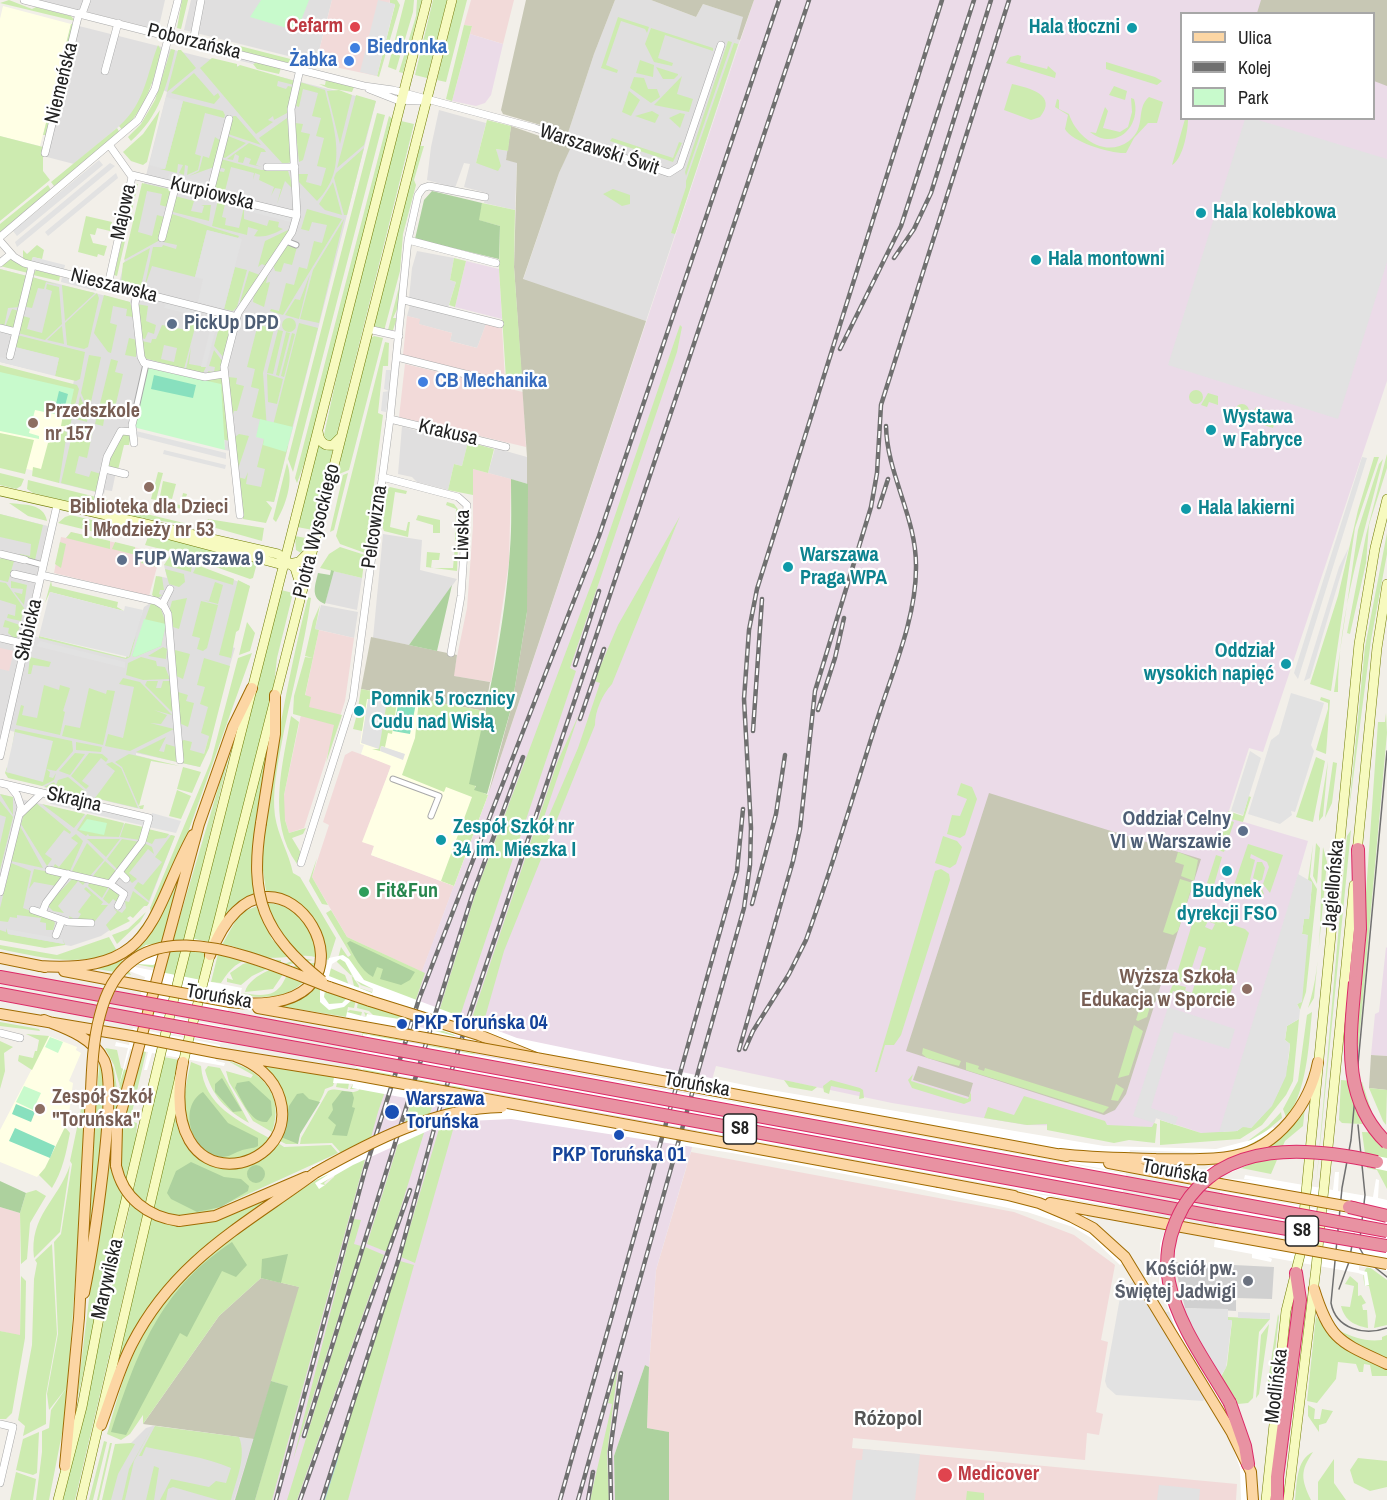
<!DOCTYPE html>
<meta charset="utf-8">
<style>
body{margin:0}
#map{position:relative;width:1387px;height:1500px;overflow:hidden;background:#f2efe9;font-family:"Archivo Narrow",sans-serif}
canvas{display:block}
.legend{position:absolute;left:1180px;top:12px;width:195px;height:108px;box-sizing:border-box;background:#fff;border:2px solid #a7a7a7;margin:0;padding:8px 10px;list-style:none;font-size:18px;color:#222}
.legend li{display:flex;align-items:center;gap:12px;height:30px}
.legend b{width:30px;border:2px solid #a7a7a7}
</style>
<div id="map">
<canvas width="1387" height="1500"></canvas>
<ul class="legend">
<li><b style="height:8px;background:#fcd6a4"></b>Ulica</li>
<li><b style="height:8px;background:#707070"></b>Kolej</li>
<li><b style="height:16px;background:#c8facc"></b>Park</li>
</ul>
</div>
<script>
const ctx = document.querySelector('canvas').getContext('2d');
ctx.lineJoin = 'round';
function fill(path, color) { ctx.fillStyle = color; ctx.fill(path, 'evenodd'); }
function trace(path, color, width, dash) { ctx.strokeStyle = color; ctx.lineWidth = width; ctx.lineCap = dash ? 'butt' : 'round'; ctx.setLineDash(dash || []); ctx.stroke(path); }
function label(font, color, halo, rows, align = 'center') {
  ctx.font = font + ' "Archivo Narrow",sans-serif'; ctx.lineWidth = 4.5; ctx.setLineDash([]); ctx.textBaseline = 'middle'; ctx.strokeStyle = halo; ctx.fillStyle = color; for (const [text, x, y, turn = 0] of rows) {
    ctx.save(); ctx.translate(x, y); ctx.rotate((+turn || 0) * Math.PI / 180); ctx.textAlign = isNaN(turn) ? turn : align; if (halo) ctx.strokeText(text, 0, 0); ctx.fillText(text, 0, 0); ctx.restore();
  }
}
fill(new Path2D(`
 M39,0h126l-5,22 -5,7z
 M191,0h141l-16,63 -132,-33z
 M615,0h36l45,17 7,-13 41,13 -6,22 2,1 -94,281 -123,-41 36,-107 16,-38 -7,-2 26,-79z
 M79,26l297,75 -102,401 -34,-9 -5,-41 -10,-2 -4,-66 -73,-16 -13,68 -11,-3 -12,58 -7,-1 -1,4 -45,-11 -5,-7 20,-96 -74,-18v-93l130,33 2,-6 -15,-5 50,-199 -16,-8 -22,34 -55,46 -31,-8z
 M439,110l47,13 -10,40 23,5 -3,-19 12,2 -2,9 11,2 -2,48 -31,-7 2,-10 -22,-6 6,-23 -6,-1 -9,25 -28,-8 4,-33z
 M417,251l37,7 -4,22 6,2 -8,26 -39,-10 3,-30z
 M410,305l76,19 -9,24 -27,-7 2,-8 -34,-9 1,-5 -12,-3z
 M402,426l38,12 1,-3 27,7 -6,24 -8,-2 -6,26 -31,-8 -5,-5 -14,-3z
 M495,448l32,9 1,27 -40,-11z
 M0,514l48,12 -24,108 102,24 18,-51 8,-5 6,-26 9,2 -3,-13 6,-9 80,30 -20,60 5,2 -35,119 -64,-14v2l15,4 -13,46 2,4 -98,-23 11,-45 -50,-12 -3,11z
 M383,534l39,6 -2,30 37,9 -48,66 -36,-7z
 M334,571l28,7 -5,32 -32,-7z
 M321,605l37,7 -4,26 -39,-9z
 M0,794l175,42 -26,67 -48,33 -30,10 -71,-12z
 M153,1426l101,13 -20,61h-128l24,-56 16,-16z`), '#e0dfdf');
fill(new Path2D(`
 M332,0h58l-13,76 -61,-13z
 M471,0h43l-11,44 -33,-10 2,-8 -8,-1z
 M407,316l13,3 -1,5 33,9 -2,8 27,7 9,-24 16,3 3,53 -102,-25z
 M405,364l118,28 3,55 -127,-30z
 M473,469l38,10 -2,83 -18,120 -38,-6 14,-68 6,-82z
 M71,532l75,18 -5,13 16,4 -8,29 -95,-23 7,-36 5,1z
 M319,630l35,8 -9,63 -41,127 -15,5 -5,-17v-21z
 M0,648l14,3 -5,20 -9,-2z
 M352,751l39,14 -14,43 -3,1v37l-3,9 83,31 -32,86 -75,-35 -35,-60 17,-52 -6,-3 22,-67z
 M691,1152l323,60 60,23 41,30 -14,75 7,2 -12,70 7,2 -4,21 -12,-2 -2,27 -232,-22 -1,10 385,36 -1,16h-567l-1,-68 -21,-4 2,-61 7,-97z
 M0,1207l20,6v123l-20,-5z`), '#f2dad9');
fill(new Path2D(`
 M754,0h633v381l-124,371 -14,-4 -22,69 81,24 -85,292h-22l-45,-15 -3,9 -127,-2 -134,-22 -176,-37 -60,204 -7,97 -4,-2 -31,91 1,44h-381l65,-209 40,-120 80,-200h3l66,-176zM1182,14h192v104h-192z
 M470,34l33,10 -12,51 -6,8 -9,3 -24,-5z
 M466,261l33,8 3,50 -47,-12z
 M1386,947l1,1v108l-16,-1 4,-41 4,-2z`), '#ebdbe8');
fill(new Path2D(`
 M3,6l68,18 -31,122 -40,-10v-117z
 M0,372l74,17 -20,87 -31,-8 -23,-30z
 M368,690l117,21 -10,79 13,5 -34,91 -83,-31 3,-9 -12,-4 29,-76 -30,-12 3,-9 -4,-1z
 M49,1036l28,11 -1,3 5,3 -12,28 4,2 -5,38 -23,47 -8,9 -37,-15v-32z`), '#ffffe5');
fill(new Path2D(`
 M1174,1262l100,5 -2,32 -36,-1v13l-51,-3z`), '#d0d0d0');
fill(new Path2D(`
 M526,0h89l-21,54 -26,79 -65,-19 -2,-4z
 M651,0h103l-14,40 -3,-1 6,-22 -40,-13 -7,13z
 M1261,0h126v86l-13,-5v-67l-117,-1z
 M511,126l60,21 -12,26 -36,106 123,42 -158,474 24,-90 15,-93v-155l-13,-190 3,-104 -11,-3z
 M371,637l86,18 -3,21 36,6 -5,29 -124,-22z
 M989,793l212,66 -75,235 -11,16 -11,5 -198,-64z
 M1371,1055l16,1v34l-18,-2z
 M918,1066l55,17 -4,14 -56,-17z
 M261,1278l39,9 -46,152 -111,-15 76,-108z`), '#c7c7b4');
fill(new Path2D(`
 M9,0l23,9 4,-2 35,9 4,5 -75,-18z
 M182,0h6l-7,29 -4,-1z
 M390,0h7l3,5 -21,72 -2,-1 18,-71 -5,-2z
 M405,0h9l-1,12 -17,58 -8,-3z
 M417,0h5l-19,73 -4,-1 17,-56z
 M433,0h14l-20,78 -12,-3z
 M457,0h10l-21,82 -9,-2z
 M618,17l31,10 -2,6 -2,-4 -24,-8 -15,44 12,5 -1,3 -16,-5z
 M71,24h4l-29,111h-3z
 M464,25l8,1 -20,75 -6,-2z
 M651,28l62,20v3l-48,-16 -7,23 15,5 -1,3 -18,-4 -9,-18z
 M728,41l4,1 -46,134 -1,-4z
 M228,43l82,21 -1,4 -85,-21z
 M734,43l4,1 -63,190 -4,-1 15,-46v-6z
 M158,45l3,5c-7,31 -15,57 -38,81l-4,-5c26,-22 28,-53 39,-81z
 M171,49l4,1c-8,35 -15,66 -44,91l-3,-4 13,-13 14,-24z
 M178,50h3l15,18 -29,24z
 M1018,55l3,1 -1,6 27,7 1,-3 8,7 -1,5 -49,-15 4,-6z
 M212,58l25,6v3l3,-2 55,16 -1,4 -16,-4 -1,5 9,3 2,-3 5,1 -6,26 -13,7 -1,-4 -5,4 5,2 -17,12 -56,-66z
 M640,60l14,5 -1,12 -17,-4z
 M257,62l24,6 -2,6 -22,-5 -4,-5z
 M1106,62l49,15 7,4 -5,4 -51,-16z
 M656,67l22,7v1l-4,4h-11z
 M194,73l20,23 4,-3 2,4 -6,7 -43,-11z
 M682,76l-5,18 16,5 -4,13 -35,-7z
 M634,77l10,1 4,11h9l3,8 -9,6 -21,-15z
 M326,80l28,7 -2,5 -24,-4 -9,-4 6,1z
 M300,82l25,8c9,38 24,79 -8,111l-18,-19 -1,-8h10l-2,8 15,4 5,-18 -9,-2 7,-28 -8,-2 5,-18 -9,-2 6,-23 -15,-4 -4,18 -3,-1z
 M1012,84c18,4 46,11 28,33l-9,3 -27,-10z
 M1114,86l13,5 -2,9 -16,-5z
 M339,90l13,5 -12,49 -13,-53z
 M629,91l11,9 -9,16 -9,-4z
 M356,95l20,6 -12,44 -27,23z
 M1149,97l14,5 -6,21h-9l-14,15 -8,15c-14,1 -55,-11 -61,-24l3,-14 -13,-8 2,-8 2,1v9l10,5c7,23 36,45 60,27 18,-14 6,-32 20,-44z
 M1131,98l3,1c8,27 -18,53 -44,33l6,1 9,-26 3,4 -5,17 17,4 8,-5 4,-15z
 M183,101l40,10 2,4 -1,3 -19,-5 -10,41 6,2 -3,14 -11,5 1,-9 -3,-1 -1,10 -5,-2 4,-8 -5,-1 -1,9 -17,-4h5z
 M160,110l-13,52 -4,3 -12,-4 -8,-9 20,-18z
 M652,111l7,4 -4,8 -20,-7z
 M377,113l8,2 -92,357 -5,-13z
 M680,113l5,1 -5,14 -11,-10z
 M233,116h3l25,29 -33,-11z
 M389,116l4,3 -85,334 -11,30 -2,-5z
 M287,118l5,44 -9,2 -24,-26z
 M1185,119h3c0,12 -5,40 -16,46z
 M487,120l24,6 -3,25 -12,-2 5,17 -3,5 -22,-8z
 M401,121l13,3 -78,313 -4,5 -6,-2 -2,-5 18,-83z
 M295,123l8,1 -2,8 9,2 -7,26 -4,2z
 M117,128l3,5 -66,53 -3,-4z
 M0,136l43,11v24l7,9 -50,41z
 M228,136l18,7 -21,15 -3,-1z
 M215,137l6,4 -7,26 -25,9 10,-5 4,-15 6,2z
 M612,138l61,20 6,-16 3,1 -9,19 -63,-21z
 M249,143l15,6 2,3h-5l-5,13 6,2 -13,-3 2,-5 -6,-2 -2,6 -5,-1 1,-6 -4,-2 -2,6 -6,-1z
 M420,146h4l-10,34 2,5 -13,49 -3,37 -16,60 -9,-3 -1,-6z
 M364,148l-17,67h-3l-10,-37 2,-5z
 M221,159l40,11 29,-1 2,2h-4l6,19 -9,-9 -8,23 4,-15 -6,-1 -4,8 3,-9 -15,-7 1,-5 -5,-2 -2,7 1,-7 -23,-6 -6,24 -11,-3 4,-17 6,1 1,-3 -6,-2z
 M333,182l9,33 -17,-5 -6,-6z
 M142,183l31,7 -6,17 -7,-2 2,-11 -15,-3 -9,41 14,4 5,-21 7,2 -4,23 -36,20z
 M135,184h3l-21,92 -3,-1z
 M48,185l3,5 -51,42v-8z
 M613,189l17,6v9l-8,2 -19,-12z
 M175,196l19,5 -3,10 11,2 2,-7 -3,-1h10l-2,16 -36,-9z
 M218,200l19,5 -12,-1 -3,13 4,1 -1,7 14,3 5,-21v12l23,7 2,-6 10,2 -1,5 5,2c-10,5 -18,9 -29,7l4,-6 -10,-3 -1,8 -35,-9z
 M482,203l33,7 -1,57 8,110 -16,2 -7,-110 1,-43 -22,-6z
 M307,209l35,10 -59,96 -13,-4 1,-2 8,2 7,-28 8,2 5,-18 8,2 7,-28 8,2 5,-18 -15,-3 -3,9 -8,-2z
 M172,214c23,7 43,15 67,22l-1,2 -31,-8 -12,47 -43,-11 -8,23 9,-42h9l1,-2 13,4 1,-4 -14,-3z
 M86,216l26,6 -2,9 -13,-3 -2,7 -5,-1 3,9 14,3 -3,10 -6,-2 -1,3 -19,-5z
 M344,219l-25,104 -19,-4 13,-49z
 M290,229l-24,37 -4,-2 -4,3 7,-26z
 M37,245l7,5 -2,9 -9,-2 -2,5 -8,-3v-9l4,4z
 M287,245l10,2 -5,18 -8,-2 -3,9 -6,-1 -2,-7z
 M150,248l-9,38 -20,-3 2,-20z
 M454,258l12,3 -11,46 -6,-2 7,-23 -6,-2z
 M11,259l16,9 1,5 -28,-7z
 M235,267l12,3 -10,37 -4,4 -9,-2z
 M0,269l27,7 -7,31 -12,1 -4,19 -4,-1z
 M36,270l24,6 -1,5 -26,-6z
 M249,271l11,4 -19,28 -1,-1z
 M403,271l-4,34 -6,13h4l-4,12h-5z
 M268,274l-2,9 4,-1 -6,25 -11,-5 1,-9z
 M310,274l-11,45 -14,-4 10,-16 5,1z
 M32,277l27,8 -13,-3 -2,7 -6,-1 -6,20 -6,-1z
 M47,284l12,3 3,37 -17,16 -27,-7 5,-17 7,2 -3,11 15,4 10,-42 -6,-2z
 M62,285l33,8 -30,28 -3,-35z
 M97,293l2,5 -11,49 -4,2 -17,-4 -2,-22z
 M104,295l26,7 4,15 -8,-1 1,-7 -14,-3 -3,17 7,2 -6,28 -3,-1 -14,-19z
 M137,304l11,2 -2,15 10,4 -2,9 -6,-2 -3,7 -4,-1z
 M12,309l7,2 -5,18 -9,-2z
 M269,315l8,2 -14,56 4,56 -5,-9 -10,-3 7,-28 -8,-2 4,-18 -8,-2 11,-43 8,3z
 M282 325a7 7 0 1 1 14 0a7 7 0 1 1-14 0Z
 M197,320l-13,49 -40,-11 -2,-17 9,2 1,-4h4l6,-14 24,5 3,-9 6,1zM164,345l13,3 -3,14 -13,-3z
 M299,323l19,5 -29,112 -18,-7z
 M220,324l11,4 -7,30 -10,-12z
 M680,325l2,2 -5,25 -107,316 6,3 -112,333 -77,248 -20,-8 109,-352 119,-318z
 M62,326l2,18 -17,-4z
 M278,330l5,1 -10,43 -6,-1z
 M286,332l4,1 -11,43 -3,-1z
 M292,333l3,1 -11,43 -3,-1z
 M17,335l68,17 -5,27 -4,2 -21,-5 4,-18 -44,-11z
 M374,336l9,2 -34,132 -10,4 2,-20 30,-116z
 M129,338l8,2 -1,17 -11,-2z
 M385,342l4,1 -1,23h-5l-5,47 5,2 -18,138 -25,-9 -4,-8z
 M191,347l-2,17 17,3 -3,6 -17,-4z
 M214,350l9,12 -3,9 -11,4 -1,-4 6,1 1,-5 -6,-1z
 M89,355l12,2 -12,54 -8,-18z
 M111,359l7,2 -3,11 8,2 -10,42 -8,-2 -2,12 -8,-2z
 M0,365l77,20 2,4 -9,37h-9l2,-11 -63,-18z
 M267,374l16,5 -6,25 -9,-2z
 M219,377l3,1 7,63 -7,-2 -17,-55 1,-4z
 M228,377l9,1 -1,6 8,2 -7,25h-3l-2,7z
 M1189 397a7 7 0 1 1 14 0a7 7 0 1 1-14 0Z
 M1208,393l10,3v9l-9,-3 -2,5 -6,-2z
 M80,396l8,18 -1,8 -11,-3z
 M1235 411a7 7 0 1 1 14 0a7 7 0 1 1-14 0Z
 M1256,407l21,7 -4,14 -24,-8z
 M74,426l19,4 -6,28 -8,-2 -4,17 14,4 2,-6 10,3 -4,18 -36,-9z
 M61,430l6,2 -8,51 -27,-7 1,-9 8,2 7,-26 10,-2z
 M0,433l34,7 -9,34 -25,-6z
 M122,434l9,1 -2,10h-5l-6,25 -9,-4 -1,-5z
 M239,434l10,2 -11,33 -3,-32z
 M264,439l24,7 -14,56 -8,-1 6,7 -6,15 -23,-4 -5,-42 7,2 3,-7 -2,12 15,3 4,-18 -8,-2z
 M319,442l14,7 -20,81 -16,-3z
 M468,442l26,7 -6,24 -15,-4v26l-25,-5 6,-26 8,2z
 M1380,454l-25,74 -24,163 -21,-7 28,-88 20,-86 16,-53h5z
 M1387,454v14l-18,57 -3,38 -16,71 -3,-1 19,-98z
 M1383,459c-19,76 -45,154 -45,233h-4l24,-162 21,-66z
 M287,463c7,18 -1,42 -11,59l-3,-3z
 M158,472l5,1 -7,27 -5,-1z
 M0,473l24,6 -3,7 -5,3 -16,-4z
 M348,473l-14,57 -4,2 13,-57z
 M28,480l68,17 -3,11 -60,-15 -6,-4z
 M163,481l13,3 -4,15 -12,-3z
 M390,487l17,4 -1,3 -11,-2 -5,35 16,4 2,-9h2l-2,15 -24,-6 -2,-5 5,-37z
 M183,493l4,1 -4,15 -24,-4 1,-5 20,5z
 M101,498l14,4 -4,8 -13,-1z
 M447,502l7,2 6,8 -3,29h-2l1,-32 -10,-4z
 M9,503c15,2 35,0 38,18l-19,-5z
 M134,511l54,13v1l-61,-9z
 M0,514l43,11 -8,35 -15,-4v-2l10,2 1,-12 -31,-7z
 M71,515l46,11 -1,3 -9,6 -49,-12 7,-6z
 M418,515l22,5v13h-7v-8l-17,-5z
 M680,516l-68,168c-10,11 -17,27 -17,41l-91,226 -89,312 -14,-6 70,-236 86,-258 22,-49 -38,112 3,1 34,-79 22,-65 -6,-2 24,-56z
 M208,519l56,9 -2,13 -57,-16z
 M71,532l39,9v8l-44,-11z
 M1387,533v21l-16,86 -23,178 17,-171z
 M295,536l16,3 -10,14 -5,-3z
 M148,537l14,3 1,-3 94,26 -4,15 -3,1 -77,-27 -28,-7z
 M60,542l6,2 -5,24 -6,-4z
 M115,542l20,5 1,8 -24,-6z
 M455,545h3l-1,26 -31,-4 1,-15 13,1 -1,7h-7l-1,8h22z
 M340,547l25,8 -3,23 -42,-10 9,-14z
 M146,550l11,3v14l-16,-4z
 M170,556l22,8 -1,8 -27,-7z
 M3,557l11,4 -6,21 -8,-2v-21z
 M197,565l37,14 -1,6 -40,-12z
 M165,569l19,5 1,8 -6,5 -10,-3z
 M156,576l6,1 2,13h-4l-1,4 3,1 -5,4 -5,-4z
 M238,580l12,6 -11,44 -3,2 -5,26 -12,-3z
 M11,581l16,4 -3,20 -10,-13 8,2 1,-5 -12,-1z
 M51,581l1,5 66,16 -1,5 7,4 -74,-19 -5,11z
 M0,582l6,1 18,25 -3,13 -14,-3 1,-4 7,2 1,-11 -16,-5z
 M215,582l8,3 -5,19 -15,-4 6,1z
 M281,590l12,3 -16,65 -3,27 -75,296 -16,-3z
 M308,597l3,1c-7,51 -21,99 -30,149 -4,22 -9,46 -6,69 3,20 14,37 18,57l7,4 36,61 -7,22 -4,-1c2,-19 -8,-46 -28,-56 -9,-4 -22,-5 -32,-7 -6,-45 2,-88 9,-132 9,-57 20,-112 34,-167z
 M187,598l-8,31 -6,-2 -4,-15 3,-11z
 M201,601l17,4 -11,43 -4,3 -6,-2 3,-11 -8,-2z
 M151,603l9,3 6,18 -5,22 -26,11 -3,-1z
 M320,605l-5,24 4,1 -14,65 6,2 -2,10 33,8 -16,48 8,-38 -41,-11 1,-18 11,-39 8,1 -8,-2 8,-35z
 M5,620l15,5 -4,15 -8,-7 1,-5 -6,-1z
 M247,622l8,11 -5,18 -11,4z
 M39,627v9l87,22 10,-22 -6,21 -4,2 -87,-21z
 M163,647l4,2 -1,10 -18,-3z
 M175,650l15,4 -7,25 -9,-4 -1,-21z
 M252,653l-71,199 -27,58 -16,23 -1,-1 14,-18 -1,-6 61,-147 27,-103z
 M30,657l21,5 -2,5 -16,-2 -2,9h-3z
 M141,657l15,4 1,5 8,1 5,12 -27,1 -17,-5 2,-12z
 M204,658l26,8 -21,82 -9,19 -18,-4 -2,-21 4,-2 8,2 -2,8 14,4 5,-18 -8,-3 7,-26 -8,-3 5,-17 -8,-2z
 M123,678l17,4 32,33 -18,-5 13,5 -6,9 -11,-1 24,6 -44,22 -25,-5 3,-12 15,4 11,-51 -15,-3z
 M147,681h11l-2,7h5l2,-7h7l3,32 -28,-28z
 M44,685l15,5 1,-5 10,3 -7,23 2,1 -5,23 -44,-10 5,-20 3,1 -2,9 15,3z
 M89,688l17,6 1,-4 8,1 -12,54 -41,-9 3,-11 15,3z
 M361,689l37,7 -6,38 -4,-1 -3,14 -4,-1 -1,5 -8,-2h6l-4,-49 -7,-1 -5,32 -9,-2 4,-15h3l1,-5 -3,-1z
 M178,692l10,3 -2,6 8,2 -6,24 -9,-4z
 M1321,697l9,3 -4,54 -10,-4 12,-41v-6l-8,-3z
 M419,699l66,12 -10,78 13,6 -34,91 -13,-5 31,-84 -26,-10 -2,5 -42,-17 13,-37z
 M1386,713l1,20 -30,331v-43l21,-299h7z
 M291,716l8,6 -15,73 1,25 4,13 17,-5 -3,6 -11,4 9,15 -4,11c-31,-43 -14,-100 -6,-148z
 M236,728l-61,248 -12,-2z
 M15,729l57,12 1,10 -17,20 -10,-2 4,3 -1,5 4,1 3,-5 -2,7 -12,6 -34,-8 -3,-5 2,-6 1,7z
 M270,732l-18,116 3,49 -20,10 -12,14z
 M166,737l-7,14 5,1 2,-8 10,3 1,15 -41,-10z
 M76,742l26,5 -1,5 -25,-2z
 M75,753l10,1 -15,21 -11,-4z
 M89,753l13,1 6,5 -2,3 -5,-4 -19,23 7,5 -3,3 -15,-13z
 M129,754l51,12 -29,-5 -12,45 5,-1 -1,4h-3l-18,-42 -7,-5z
 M1316,757l9,4 -12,61 -17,-5z
 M1328,761l-5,55 -4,5v-5z
 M112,762l9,6 17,40 -43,-10 20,-27 -9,-7z
 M1333,762l4,1 -5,40 -7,15z
 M183,767l18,5 -9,21 -15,-4z
 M68,777l17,14 -3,4 -38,-8 10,-5 2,3 2,-5z
 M961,783l11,4 5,12 -12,36 -5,3 -13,-4 5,-19 8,1 7,-17 -10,-4z
 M177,790l14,6 -10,23 -12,-3z
 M0,794l13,3v18z
 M1245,795l6,2 -8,25 -16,-4 1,-7 15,5 5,-18z
 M0,801l13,16 -13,53v-26l6,-27 -6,-2z
 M35,802l36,30 -1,2 -6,-4 -19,24 7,5 -5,7 -26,-42 3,-10z
 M42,804l4,1 39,9 -11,14z
 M87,814l37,9 -5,14 -30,-1 -1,-2 -2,2 -9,-6z
 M1227,819l7,3 -10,30 -6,-2z
 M125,823l18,4 -3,13 -20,-3z
 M20,826l23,42 -32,-7z
 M148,829l21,5 -3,4 -11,1 -3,5 -7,-3z
 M1351,830l-35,356 29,-330 2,-20z
 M76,834l7,7 -13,30 -18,-2 3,-5 4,3 19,-24 -7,-5z
 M171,835l4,1 -26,65 -15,-13 4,-6 5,3 19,-23 -7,-5z
 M943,836l14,5 5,6 -6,17 -6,4 -15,-5z
 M87,839h33l-14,18z
 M122,839l18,3 -22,28 -11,-11z
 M87,843l17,17 -15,17 -17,-6z
 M144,843l8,4 2,7 -6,-5 -19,24 8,6 -5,4 -8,-9v-5z
 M1316,843l4,5 -3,36 -4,-8z
 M1248,844l35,11 -13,38 -7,-9 6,-17 -2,-5 -16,-8 -1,4 5,2 -5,20 10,4 4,10 -14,3 -17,-9z
 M1313,844l-3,33 7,12 -11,103 -6,18 -3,-6 4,-2 6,-67 -5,-1 2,-16h5l3,-35 -4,-3z
 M1323,847l4,15 -13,136 -6,10c16,-47 11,-112 15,-161z
 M189,850l-36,122 2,-4 -20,-4 -8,-8c33,-24 47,-69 62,-106z
 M1178,852l20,8 -4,21 -13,-5 3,-11 -9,-3z
 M1216,855l6,2 -8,28 -7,-2z
 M317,858l-5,19 16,28 -6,-1 -13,-23z
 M105,861l12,11 -10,9 -14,-5z
 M1257,862h5l3,6 -3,12 -3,1 -6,-3z
 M11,863l20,8 -8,37 29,11 3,4 -2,7h-7v-7l-6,-1 1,-4 -24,-3v3l-7,-1 -2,5 -8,-1v-13z
 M34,869l26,5 2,3 -6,9 -22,-4 -5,7z
 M941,869l8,5 1,6 -49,155 -7,10h-9l-8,27h-2l60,-201z
 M72,879l14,2 -3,4 -5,-4 -20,25 6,7 -11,-2 -6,-6z
 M1180,879l13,4 -15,48 -5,4 -10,-3z
 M90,881l19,5 -7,12 -14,-12z
 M111,886l10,10 -4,6 -4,-3 -4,5 -6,-5z
 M86,887l17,15 -2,3h7l-13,16h-25l-1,-5 8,4 4,-6 -3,-2 13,-17 -7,-6z
 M133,891l16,12 -2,3h-3l-11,12 -3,-2 -3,2 3,3 -20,10 -4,-6 11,-13 -3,-3 8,4 4,-5 -1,-7 4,1z
 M265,903c29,0 55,25 50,54 -11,-2 -17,-1 -28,0 -32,3 -46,-6 -66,26l-10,-1 8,-32 21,-37z
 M331,910l16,27 78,36 -47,139 -106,388h-17l32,-114 -16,-5 28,-94 -38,-9 -42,38 -76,108v-9l-13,19 -9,6 -14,-6c9,-30 17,-63 32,-91 40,-77 116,-127 189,-170l3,4 -7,6 1,2 9,-8 7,-24 -9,-10 -32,1 1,-6 27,-47c10,-5 22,5 31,-1l15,-74 -5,-5 -12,-3 3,-20 12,4 1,-3 -12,-4 -24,-23 4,-15 7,10 3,-2 -25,-42z
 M146,912l-6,10 -23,22 -5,-9 16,-6z
 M1196,918l13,1 -4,8 7,3 3,-6 -5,-2 1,-4 34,11 4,4 -23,75 -53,-17 -4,14 -4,-1 8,-20 13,3 -1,4 7,2 14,-45 -7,-2 -12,37 -12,-3 18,-59z
 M6,928l2,6 56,10 -1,-5 2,6 -20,3 -45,-8v-10l6,2z
 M109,937l8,14c-39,17 -78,6 -117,-2v-4l57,10z
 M121,958l10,17 -39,-7z
 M300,958l13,2 -23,4 -17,25 -28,3c5,-19 39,-27 55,-34z
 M261,959l20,1v2l-29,14 -11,9 -14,-3v-4l6,2 -3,-7 13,-9z
 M302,963h14c-17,37 -48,37 -83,31 11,-3 28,5 41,-2 14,-8 10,-25 28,-29z
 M324,965l21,10 5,13 5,2 -4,-16 8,12 -5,22 -6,-1 -1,5 3,-2 12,2 -1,4 5,1 -2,-5 7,3 -14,74h-7l3,-5 -4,-1 -1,6 -12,-2 1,-4h-3l-1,3 -8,3c-5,19 -26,35 -27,55h-12l-6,-3c16,-35 0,-50 -21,-78l95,17 11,-60 -86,-14c21,-9 38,-17 45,-41z
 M1143,997l8,6 -4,14 -9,4 -2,-1z
 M1312,1012c-5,52 -6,117 -67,135l26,-14 15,-16 -3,-8 15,-28 9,-66z
 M1299,1019l-6,62 -7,14 -24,30 -22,14 -80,6v-25l41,13 36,-2 6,-5 8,2c25,-25 37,-49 39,-84l-5,-4 2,-14z
 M0,1022l39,7 1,2 -40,-5z
 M1134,1025l9,6 -14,44 -11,3z
 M26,1034l23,2 -17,34 -14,-9 1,-6 14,3 2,-7h2l2,-11z
 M0,1041l13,6 -9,6 1,18 -5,18z
 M105,1048l12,2 4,18 7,3 -17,66v30l31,-116 4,1 -16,69 7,2 -1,17 -60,265 38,-309 -1,-16 -10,-31 11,20 3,20 3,-2 -6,-22z
 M923,1048l38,13 -2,5 -32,-8 -5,-4z
 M164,1057l15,3 -104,440h-12z
 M99,1061c15,40 -6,137 -12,183z
 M228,1061c34,10 57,34 44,71l-19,-11 -24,-39 -3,-11 25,7 2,-3z
 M191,1062l10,4c3,40 38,55 68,72 -31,39 -69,21 -84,-20 -4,-12 3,-43 6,-56z
 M966,1062l13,4 -1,3 6,2 1,-3 124,39 -6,6 -137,-43z
 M208,1066l12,2 29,55c-23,-13 -37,-27 -44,-53z
 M913,1074l-2,7 57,18 3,-7v9l-7,3 -52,-16 -4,-8z
 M784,1080l33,7 -5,4 -23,-4z
 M831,1080l29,8 3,2 1,8 -5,1 1,-7 -29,-6 -2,8 -5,-2 -1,-6z
 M1341,1080l21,2 12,37 -12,5 -20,-1 -3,-3z
 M1116,1084l8,5 -6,12 -7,-1z
 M1369,1088l18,2 -1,35 -3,-4z
 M1024,1096l81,25 2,4 45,2 2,-4 3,1 -2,19 -26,-3 -15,3 -67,-13v-6l-20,1 -43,-7 4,-11 26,8z
 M82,1104h3v31l-19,278 -17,87h-13l6,-48v-21l7,-3 2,-18 16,-23 -18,23 -2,-16 11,-60 -4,-92 7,-8 11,-70 -2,-3z
 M1305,1107l-2,19 -18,15 -14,33 -30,-6v-4z
 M1281,1112l1,6 -22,18 -15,7 23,-17z
 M175,1116c3,13 6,25 15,35 24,25 69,18 88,-8l6,4 47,-2 7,8 -160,73 32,-4 85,-39c-46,33 -96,62 -133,106l-51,97z
 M65,1127l5,6c-4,20 -7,37 -18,55l-13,-13 6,-7z
 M1362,1132l25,1v56l-10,-19 -10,-2z
 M70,1165l-10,67 -26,26c-5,-43 24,-57 36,-93z
 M36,1190l10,6 -16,27 -3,36 -6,5 -1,-51 6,-20z
 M354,1219l7,1 -7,24 7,2 -68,214z
 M52,1244l5,90 -11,61v29l-23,12 2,-10 -7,-6 14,-75 2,-66 3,-16 -2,-3z
 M365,1247l19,8 -87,245h-10z
 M400,1261l14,4 -66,235h-24z
 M1368,1266l19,14v45l-13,3 2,-12 -7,-30h-4c-2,-8 -3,-14 3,-20z
 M21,1276l5,5 -1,57 -13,75 -6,6h-6v-88l20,4z
 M1350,1276l8,7v13l3,-1 5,8 -4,2 1,5h4l1,18c-14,-3 -23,-7 -27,-22l9,1 4,-21 -9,-2z
 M1278,1314l1,3 -9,78h-4z
 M1316,1316l22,29 49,25v6h-15l-2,-11 -6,-1 -1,8h-4l-3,-8 -18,-2 -2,17 -19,24 -10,-2z
 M1228,1317l42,2 -11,13 -6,66 -5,5 -10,1 -17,-27 6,-12 5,-44 -4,-1z
 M1269,1324l-10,70 -3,4 5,-63z
 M1338,1330c15,7 27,12 44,10v-3l5,-2v25l-41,-20z
 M618,1367l-11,87 2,46h-19l22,-96 -4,-1z
 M1308,1405l7,4 -1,10h6l2,-10 11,2 -7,12 -7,2v7l-11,-16z
 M153,1426l-19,35 -9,39h-3l7,-31z
 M155,1426l84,11c8,20 -3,43 -8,63h-13l-45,-13 -5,2 -2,11h-6l11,-21 38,8 7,-6 10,2 5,-15c-25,-11 -57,-15 -85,-21l-4,9h-3z
 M39,1432l-2,41 -4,2 -17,-5 7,-31z
 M104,1441l3,1 -14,58h-4z
 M110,1443h2l-13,57h-2z
 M131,1443l4,1 -17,30 -7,26h-9l13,-56z
 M1313,1452c-13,19 -12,27 -2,48h-16c2,-16 1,-41 18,-48z
 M1358,1458l29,3v26l-17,4 -16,-8 -4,-13z
 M1334,1459v24l12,17h-28v-18z
 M154,1466l5,2 -5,32h-8z
 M16,1472l20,7 -3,21h-23z
 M967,1491l17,2v7h-18z`), '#cdebb0');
fill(new Path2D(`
 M432,191l50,12 -3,17 21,6 -1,33 -84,-20 9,-39z
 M511,479l17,5 -1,128 -15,93 -25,89 -13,-4 2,-4 -7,-2c18,-79 36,-155 41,-235 2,-23 1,-47 1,-70z
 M331,570l3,1 -9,33c-15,-6 -10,-18 -7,-31l12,2z
 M452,585l-15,66 -28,-6z
 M350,941l65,31 -5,8 -9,5 -21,-6 3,-10 -6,-2 -4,10c-13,-7 -19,-22 -26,-34z
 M222,1078l20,33 -9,1 -18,-20v-8z
 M249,1081l22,20 1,14 -5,7c-16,2 -25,-22 -32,-34l2,-5z
 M342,1091l10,1 2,6 -2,9 3,1 -8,28 -15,-1 4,-10 -8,-7 5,-8 -1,-6z
 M203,1092l25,31 30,15v8c-5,3 -12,2 -18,5 -6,2 -11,6 -18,6 -29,-2 -46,-49 -19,-65z
 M303,1093l6,6 11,3 -20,32 -2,10 -17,-7 8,-31 8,-12z
 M191,1162l33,15 17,2 8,7 -1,5 -27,16 -24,5 -26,-13 -4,-6 9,-22z
 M247 1174a9 9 0 1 1 18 0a9 9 0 1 1-18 0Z
 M0,1181l26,12 -6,20 -20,-6z
 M232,1242l15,23 -11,12 -14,-6 -35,66 -7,-4 -54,102 -15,-3c26,-79 48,-142 121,-190z
 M288,1254l-7,29 -20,-5 1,-19z
 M645,1365l4,2 -2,61 22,4v68h-54l-1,-44z
 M271,1381l17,5 -33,114h-20z`), '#add19e');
fill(new Path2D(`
 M261,0h48l-12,31 -47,-14z
 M148,368l73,16 4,66 -88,-22 -2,-3z
 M0,372l74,17 -6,28 -33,-7 -6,23 10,3v3l-39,-8z
 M260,419l33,8 -7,25 -23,-7 1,-6 -8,-2z
 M144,619l22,5 -5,22 -26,11 -3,-1z
 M87,819l20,4 -3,12 -25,-5z
 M50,1037l13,5 -5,11 -13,-6z
 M24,1086l17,7 -8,17 -17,-8z`), '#c8facc');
fill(new Path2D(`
 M154,375l42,10 -3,13 -42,-9z
 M59,391l9,3 -4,16 -9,-2z
 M399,700l17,3 -6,31 -17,-3z
 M16,1104l19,8 -4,10 -19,-8z
 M15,1128l40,18 -5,12 -41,-17z`), '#88e0be');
fill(new Path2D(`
 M378,0l17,4 -18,72 -17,-4z
 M194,47l63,15 -4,2 -57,-14z
 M166,97l17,4 -18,68 -16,-4z
 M1245,119h10l132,40v103l-49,157 -170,-54z
 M99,160l4,5 -86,71 -4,-5z
 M110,163l5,3 -98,81 -2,-5z
 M116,173l2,5 -70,58 -3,-4z
 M169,174l41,10 -2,5 -40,-10z
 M177,188l38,9 -2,6 -37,-9z
 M249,206l43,11 -2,5 -42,-11z
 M207,230l35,9 -18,70 -26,-7 5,-23 -8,-2z
 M33,257l32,8 -1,5 -33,-8z
 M62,277l35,9 -1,5 -35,-9z
 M166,303l32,8 -1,5 -33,-8z
 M214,315l5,1 -13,51h-5z
 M15,347l44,11 -4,18 -55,-14v-5l11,3z
 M386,370h5l-2,21 -3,21 -5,-1 2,-19 6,-1 -5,-2z
 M136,431l90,22v6l-91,-23z
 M164,450l62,15 -1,4 -62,-15z
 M1362,457l5,1 -69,221 -4,-6z
 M1349,547l-39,131 -6,3 35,-114z
 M50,592l74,19 1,-5 18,4 -14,47 -90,-21z
 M40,641l85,21v6l-89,-22z
 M1291,693l33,10 -13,42 3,6 -19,61 -4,-1 1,4 -12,9 -32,-10 23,-74 8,-6z
 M368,699l19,2 -8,48 -18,-6z
 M15,732l38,9 -10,41 -37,-10z
 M381,746l24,8 -2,6 -23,-9z
 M1250,751l11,7 -18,57 -12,-4z
 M52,798l94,22 -1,6 -95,-22z
 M152,813l29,8 -5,12 -27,-6z
 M1298,874l14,8 -3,37h-5l-2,15 6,1 -6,67 -5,2 3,6 -1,9 -12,7 -2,14 5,4 -4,32 -14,30 -21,22 -8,-1 -6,4 -18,1z
 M7,929l55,10 2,5 -56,-10z
 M1168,1007l67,22 -6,20 -55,-17 -23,76 27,9 -3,8 -19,-7 -2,5 -21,-7z
 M1136,1279l22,35 27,-6 43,1v11h4l-6,48 -23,33 -87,-6 -9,-8 -2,-6 16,-89z
 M1238,1312l32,1v6l-32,-1z
 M863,1449l57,5 -5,46h-63l4,-40h6z
 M1159,1485l41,4 -1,11h-42z`), '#e2e2e2');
fill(new Path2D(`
 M256,822l10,1 -4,40 6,44 12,26 22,25 22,15 5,-15 14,-3 6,4 15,21 153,58 242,50 345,58 112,3 35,-9 22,-13 2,3 -30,17 -28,6 -87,-3 -4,23 -763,-140 2,-12 -19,-4 1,-5 19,5 1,-3 45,7v4l54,14 -113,-40 -9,8 -15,3 -9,-8v-15l-92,-31 -46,-7 -24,5 -1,9 -4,2 -15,-1 -3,3 107,21 -1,3 -8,-1 -8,33 -87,-16 7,-30 -16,-6 -9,11 -13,25 -6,31 -7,92 -10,-1 6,-91 6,-28 13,-30 23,-26 14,-9 48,-6 38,7 68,24 -28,-31 -15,-31 -6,-38zM340,959l5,3 10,18 18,9 -1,4 -43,-17 3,-12zM325,990l22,8 -5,5 -13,1 -5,-7z
 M137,1010l87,17 -3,16 -88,-17z
 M133,1028l87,17 -4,16 9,2 -1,3 -72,-13 -5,17h-3l4,-18 -18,-3 -11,37 9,-38 -13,-2 1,-4 13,3z
 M363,1034l763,140 -6,34 -764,-140z
 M356,1069l763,140 -2,12 -30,-6 -1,4 41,34 49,77 -17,-46 1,-40 14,-38 18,-25 14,-12 18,-10 31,-11 49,-3 27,2 56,11v13l-57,-12 -32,-2 -43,5 -37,16 -15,13 -18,23 -12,29 -1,36 9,30 51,90 17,38 8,41v22h-16l-1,-32 -11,-31 -106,-174 -3,2 -27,-26 -20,-12 -46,-15 -140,-30 -155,-29 -221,-34 -42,2 -37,8 -79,36 -33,19 5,1 -6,4 -4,-6 14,-9 -11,5 -7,-12 93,-45 62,-17v-3l-4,-1 -24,3 -86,-16 1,-4 -20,-1 1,-6 20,3z
 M1335,1172h4l-1,19 17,3 18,3 3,-18 3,1 -1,18 9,2v21l-167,-31 1,-12 40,3 -17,-2 1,-4 88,15z
 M1220,1191l167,31v49l-28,-5v4l8,2 2,13 -4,1 -1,-11 -6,-2 -90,-16 4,2 -1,3 -19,-4v-4l-38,-7 2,-20 136,24 -136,-25z`), '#fff');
trace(new Path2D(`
 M324,1500l13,-41`), '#aad3df', 2);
const pedestrian = new Path2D(`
 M286,241l10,4
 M135,413l11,-49
 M25,560l18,5
 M393,779l46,17 -8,20`);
const minor = new Path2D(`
 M24,0l340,86 29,4 142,38 134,45 11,-7 41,-121
 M82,14l5,-14
 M193,42l8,-42
 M105,71l13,-48
 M369,89l28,11 22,1
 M45,153l34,-140
 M267,167h28
 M132,175l165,40
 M210,193l19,-74
 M0,237l138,-117 17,-31 23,-89
 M162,238l14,-54
 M408,240l88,23
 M0,241l14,16 10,6 213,54
 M0,263l11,-9
 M108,285l24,-108 -22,-31
 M137,292l-2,12 6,53 3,6 61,14 19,-3
 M404,300l96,24
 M0,328l16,4
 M368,329l31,7
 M10,356l22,-90
 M397,357l108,27
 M390,419l116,28
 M134,443l-2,-18 3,-12
 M105,469l20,5
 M382,477l76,20 9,8 -6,91 -10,57
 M97,503l10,-46 14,-26 12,1
 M240,515l-16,-148 14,-54 54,-81 5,-17 -6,-106 9,-40
 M0,554l25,6
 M14,574l26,6
 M41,575l115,26 8,5 4,8 12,146
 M162,605l8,-16
 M0,638l26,6
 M0,756l57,-251
 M0,783l149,35 -7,24 -32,42 -61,-14
 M20,814l22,-21
 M301,863l52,-164 37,-280 18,-179 10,-45 5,-7 6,-2 56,11
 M119,872l7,7
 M68,874l-22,29 -4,10 26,9 23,1
 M110,884l14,10 -6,12
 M0,892l21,-85 -4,-12 -7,-9
 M33,910l9,3
 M56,935l6,-15
 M0,1033l20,5
 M0,1424l13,3 -13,56`);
const secondary = new Path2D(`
 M318,431c1,9 5,16 15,14l7,-7
 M0,491l278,63 17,14 6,19
 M109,519l174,46 16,-3 12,-12
 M1357,853l20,-205 10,-64
 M58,1500l24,-93 22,-115 75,-315 248,-977
 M81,1500l107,-458 264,-1042
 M1266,1500l20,-189 14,-56 59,-611 16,-96 12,-49
 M1288,1500l28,-232 38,-383`);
const primary = new Path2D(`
 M261,823l14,-89v-39
 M210,955c62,-162 204,69 20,47
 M0,958l45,9
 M39,966c118,8 110,-50 154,-131
 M64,971l79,15
 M329,987l41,14
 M258,1008l106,19
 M0,1014l131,22
 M44,1020c23,9 48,17 60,40 15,29 -12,194 -20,233
 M479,1035l57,23 137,25
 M218,1053l137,22
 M183,1062c-28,147 119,112 97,37 -6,-22 -25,-36 -45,-43
 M997,1143l70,13
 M1060,1154c32,4 64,4 96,5 26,0 53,2 78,-3 44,-9 76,-52 84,-94
 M1109,1163l111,21
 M116,1166l1,-39 82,-303 34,-97 19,-39
 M939,1182l75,14
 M1008,1195l31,8 33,14 21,11 32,29 107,176 19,39 2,28
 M1050,1203l165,30
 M179,1221l36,-5 91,-39
 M1314,1289c16,52 26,53 73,75
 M101,1425c10,-27 18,-56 31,-81 43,-84 111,-118 183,-171
 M65,1466l14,-148 10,-189`);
const motorway = new Path2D(`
 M0,977l139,25
 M1355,982l5,-53 -2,-80
 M0,994l135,25
 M227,1018l134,25
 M223,1035l135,24
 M747,1114l472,86
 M1121,1199l96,18
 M1230,1403l15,43 3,18
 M1277,1500v-23l23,-177 -4,-27`);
trace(pedestrian, '#a9a9a9', 7);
trace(minor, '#a9a9a9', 8);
trace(secondary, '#707d05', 10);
trace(primary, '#a06b00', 12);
trace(motorway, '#dc2a67', 14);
trace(pedestrian, '#fff', 5);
trace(minor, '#fff', 7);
trace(secondary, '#f7fabf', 9);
trace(primary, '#fcd6a4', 10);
trace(motorway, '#e892a2', 12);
trace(new Path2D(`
 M1387,751l-36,389 -9,48 -11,115c5,26 33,33 56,25
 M1358,1125l7,70 -6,52 8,14 20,16
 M1339,1289l10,-27 5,-28`), '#707070', 1.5);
const rail = new Path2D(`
 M894,258l20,-29 17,-36 60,-193
 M840,349l61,-123 73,-226
 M879,507l9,-28
 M575,665l24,-74
 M818,710l17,-52 9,-40
 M580,719l24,-70
 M753,731l9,-132
 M752,904l24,-90 9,-59
 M745,1049l8,-18 36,-57 17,-34c27,-74 49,-151 73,-226 15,-46 37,-97 37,-146 1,-50 -29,-93 -30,-142
 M739,1050l54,-189 7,-32 15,-138 56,-184 6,-34 4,-68 128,-405
 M304,1436l168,-540 51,-139
 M276,1500l89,-330 54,-171 180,-463 180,-536
 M300,1500l110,-310
 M322,1500l77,-242 41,-151 29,-91 340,-1016
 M560,1500l177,-629 6,-62
 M578,1500l166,-592 6,-43 1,-37 -7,-129 5,-69 8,-41 185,-589
 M588,1500l5,-28
 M611,1500l-1,-49 11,-78`);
trace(rail, '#707070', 4.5);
trace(rail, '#fff', 2, [7]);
const primaryBridge = new Path2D(`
 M261,823c-12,75 2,110 61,158
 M143,986l87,16
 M370,1001l109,34
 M364,1027l172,31
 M131,1036l87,17
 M355,1075l584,107
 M673,1083l324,60
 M89,1129c3,-37 1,-78 11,-114 30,-118 155,-56 229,-28
 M116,1166c7,32 32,51 63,55
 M315,1173c57,-32 120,-65 187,-66
 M1220,1184l136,24
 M1215,1233l172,31`);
const motorwayBridge = new Path2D(`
 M1355,982c-5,57 -14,117 32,161
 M139,1002l88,16
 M135,1019l88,16
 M361,1043l386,71
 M358,1059l763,140
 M1219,1200l168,31
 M1349,1207l38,9
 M1217,1217l170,29
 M1230,1403c-22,-38 -52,-77 -61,-121 -5,-26 1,-52 14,-75 41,-68 127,-60 194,-45`);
trace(primaryBridge, '#a06b00', 12, []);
trace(motorwayBridge, '#dc2a67', 14, []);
trace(primaryBridge, '#fcd6a4', 10);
trace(motorwayBridge, '#e892a2', 12);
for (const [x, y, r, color] of [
 [355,27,6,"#e0444e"],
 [1132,28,6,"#0f9aa8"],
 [355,48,6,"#3f7fe0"],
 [349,61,6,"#3f7fe0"],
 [1201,213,6,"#0f9aa8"],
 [1036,260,6,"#0f9aa8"],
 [172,324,6,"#5c6f8a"],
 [423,382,6,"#3f7fe0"],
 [33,423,6,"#8d6e63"],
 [1211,430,6,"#0f9aa8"],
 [149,487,6,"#8d6e63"],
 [1186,509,6,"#0f9aa8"],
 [122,560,6,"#5c6f8a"],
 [788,567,6,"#0f9aa8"],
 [1286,664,6,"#0f9aa8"],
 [359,711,6,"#0f9aa8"],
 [1243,831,6,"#5c6f8a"],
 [441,840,6,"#0f9aa8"],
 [1227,871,6,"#0f9aa8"],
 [364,892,6,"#2e9e5b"],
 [1247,989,6,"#8d6e63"],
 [402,1024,6,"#1a4fb4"],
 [40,1109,6,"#8d6e63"],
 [392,1112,8,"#1a4fb4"],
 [619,1135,6,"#1a4fb4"],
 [1248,1281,6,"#6b7280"],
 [945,1475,8,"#e0444e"]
]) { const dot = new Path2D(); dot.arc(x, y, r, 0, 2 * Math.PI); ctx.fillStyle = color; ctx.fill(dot); trace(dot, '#fff', 2); }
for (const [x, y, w] of [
 [740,1129,33],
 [1302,1231,33]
]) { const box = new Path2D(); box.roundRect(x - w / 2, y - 15, w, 30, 4.5); ctx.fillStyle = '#fff'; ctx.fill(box); trace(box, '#222', 1.5); }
label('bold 18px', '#222', null, [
 ["S8",740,1129],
 ["S8",1302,1231]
]);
label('bold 20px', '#be3a42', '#fff', [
 ["Cefarm",343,27],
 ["Medicover",958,1475,"left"]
], 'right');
label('bold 20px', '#0d838f', '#fff', [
 ["Hala tłoczni",1120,28,"right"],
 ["Hala kolebkowa",1213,213],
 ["Hala montowni",1048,260],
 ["Wystawa",1223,418],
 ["w Fabryce",1223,441],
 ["Hala lakierni",1198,509],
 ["Warszawa",800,556],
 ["Praga WPA",800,579],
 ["Oddział",1274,652,"right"],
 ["wysokich napięć",1274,675,"right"],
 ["Pomnik 5 rocznicy",371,700],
 ["Cudu nad Wisłą",371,723],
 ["Zespół Szkół nr",453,828],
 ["34 im. Mieszka I",453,851],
 ["Budynek",1227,892,"center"],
 ["dyrekcji FSO",1227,915,"center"]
], 'left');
label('20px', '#222', '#fff', [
 ["Poborzańska",194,42,14],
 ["Niemeńska",62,83,-76],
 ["Warszawski Świt",599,150,18],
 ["Kurpiowska",212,194,14],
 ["Majowa",124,212,-78],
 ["Nieszawska",114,286,14],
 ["Krakusa",448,433,13],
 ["Pelcowizna",375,527,-82],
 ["Piotra Wysockiego",317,531,-76],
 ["Liwska",463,535,-89],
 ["Słubicka",29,630,-77],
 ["Skrajna",74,800,13],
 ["Jagiellońska",1334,885,-85],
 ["Toruńska",219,997,10],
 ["Toruńska",697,1085,10],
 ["Toruńska",1175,1172,10],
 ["Marywilska",108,1279,-77],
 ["Modlińska",1277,1386,-83]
]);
label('bold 20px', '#366cbe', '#fff', [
 ["Biedronka",367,48],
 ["Żabka",337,61,"right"],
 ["CB Mechanika",435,382]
], 'left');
label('bold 20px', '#4e5e75', '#fff', [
 ["PickUp DPD",184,324],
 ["FUP Warszawa 9",134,560],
 ["Oddział Celny",1231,820,"right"],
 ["VI w Warszawie",1231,843,"right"]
], 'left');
label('bold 20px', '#785e54', '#fff', [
 ["Przedszkole",45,412],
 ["nr 157",45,435],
 ["Biblioteka dla Dzieci",149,508,"center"],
 ["i Młodzieży nr 53",149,531,"center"],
 ["Wyższa Szkoła",1235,978,"right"],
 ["Edukacja w Sporcie",1235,1001,"right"],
 ["Zespół Szkół",52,1098],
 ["\"Toruńska\"",52,1121]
], 'left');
label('bold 20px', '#27864d', '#fff', [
 ["Fit&Fun",376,892]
], 'left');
label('bold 20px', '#164399', '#fff', [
 ["PKP Toruńska 04",414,1024],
 ["Warszawa",406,1100],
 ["Toruńska",406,1123],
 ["PKP Toruńska 01",619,1156,"center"]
], 'left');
label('bold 20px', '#5b616d', '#fff', [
 ["Kościół pw.",1236,1270],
 ["Świętej Jadwigi",1236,1293]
], 'right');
label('bold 21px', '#555', '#fff', [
 ["Różopol",888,1419]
]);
</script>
